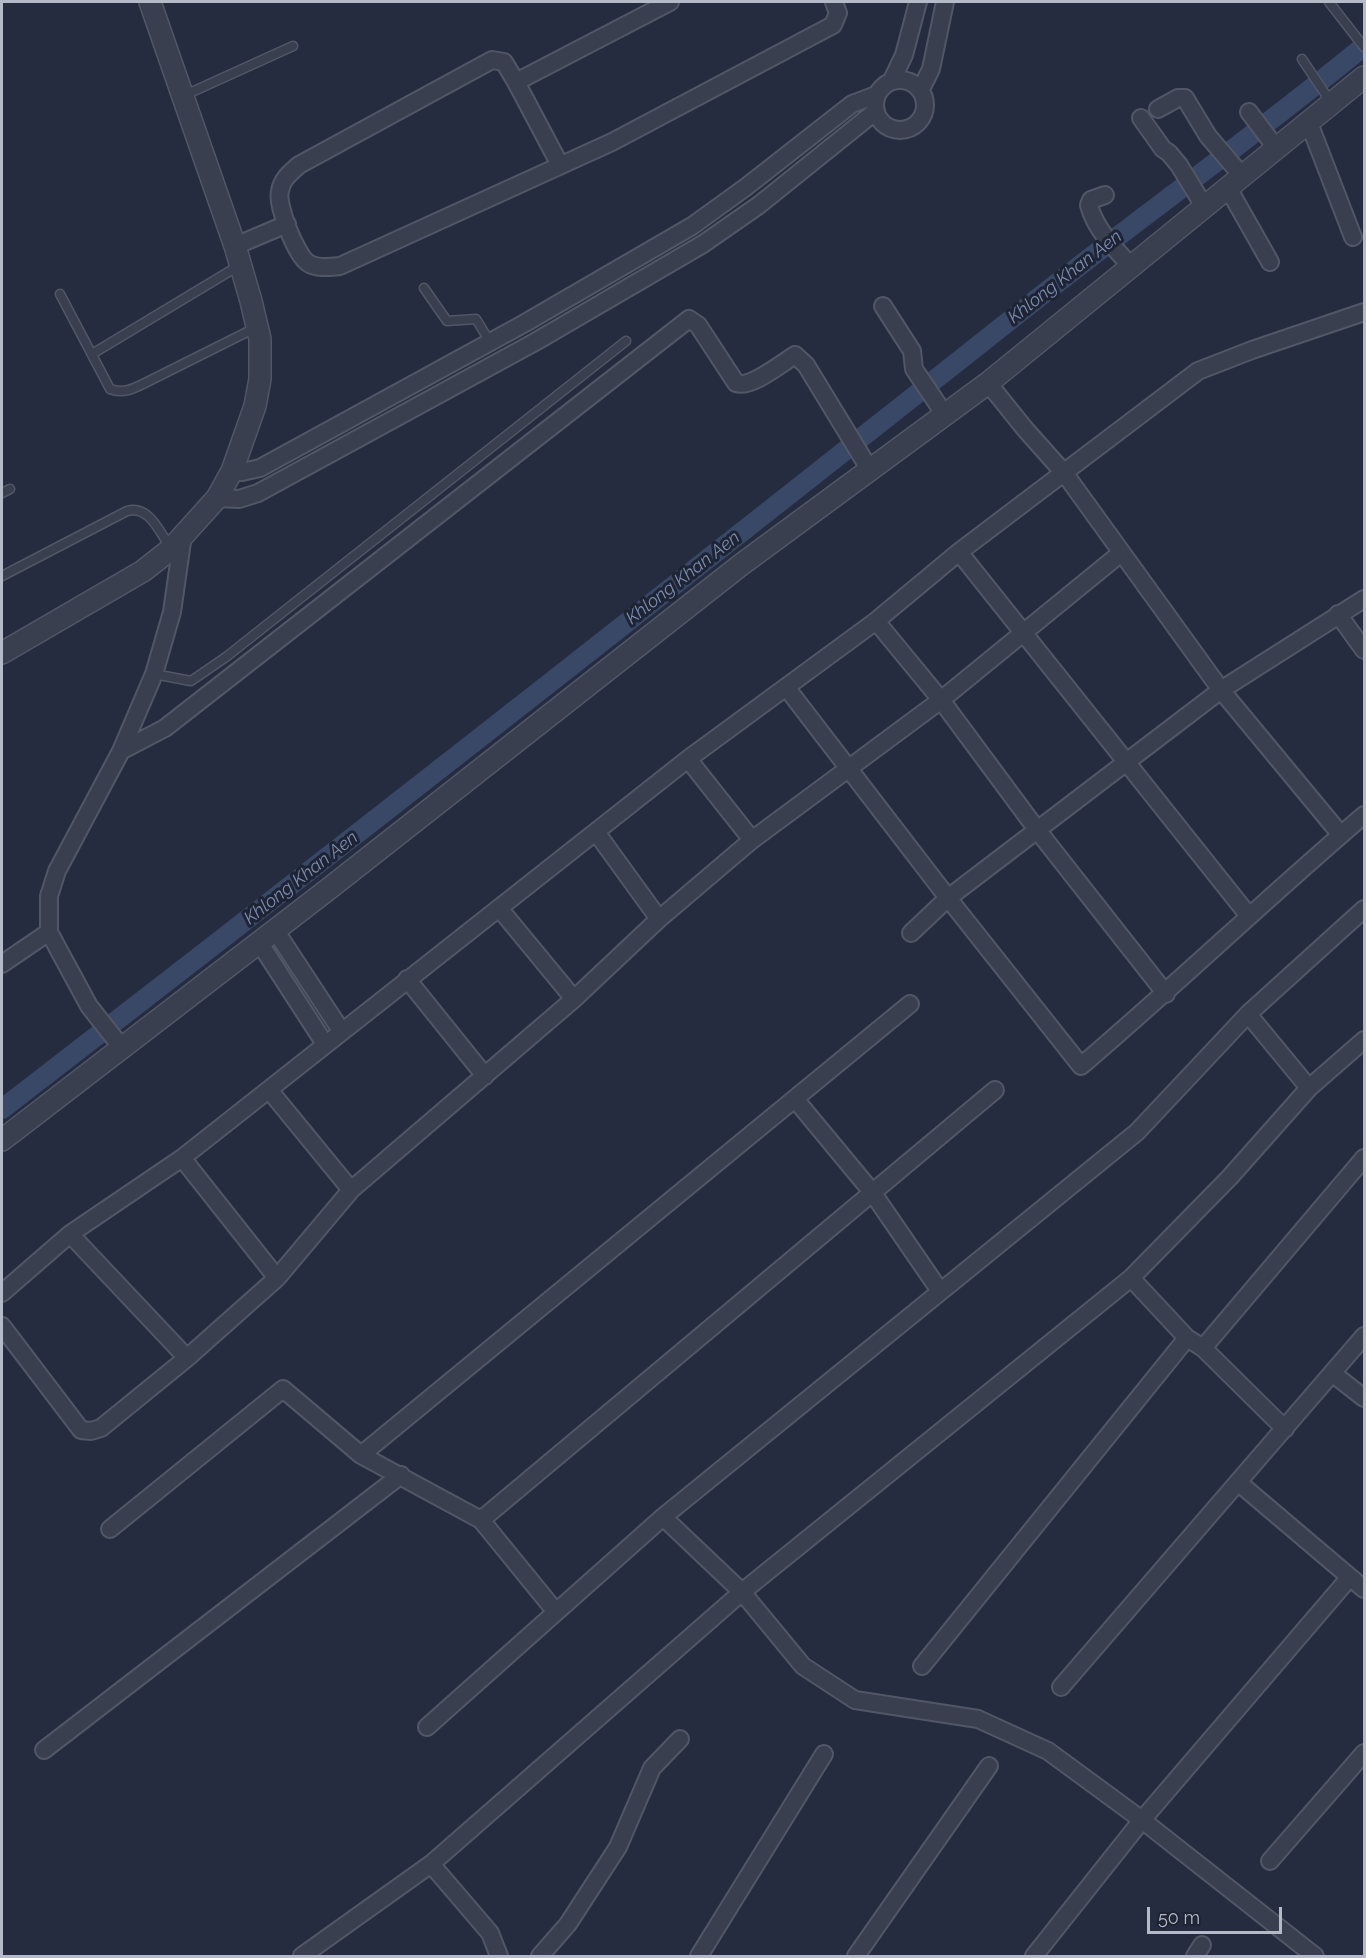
<!DOCTYPE html>
<style>
body{margin:0}
#map{position:relative;width:1366px;height:1958px;overflow:hidden;background:#252c3f;font-family:Raleway,sans-serif}
canvas{display:block}
.frame{position:absolute;inset:0;border:3px solid #b5bac9;pointer-events:none}
.scale{position:absolute;left:1147px;top:1907px;width:135px;height:27px;box-sizing:border-box;border:3px solid #b5bac9;border-top:0;padding-left:8px;font-size:18px;line-height:21px;white-space:nowrap;color:#b5bac9;-webkit-text-stroke:4px #1e2434;paint-order:stroke}
</style>
<div id="map">
<canvas width="1366" height="1958"></canvas>
<div class="frame"></div>
<div class="scale">50 m</div>
</div>
<script>
const ctx = document.querySelector('canvas').getContext('2d');
ctx.lineJoin = 'round';
function trace(path, color, width, dash) { ctx.strokeStyle = color; ctx.lineWidth = width; ctx.lineCap = dash ? 'butt' : 'round'; ctx.setLineDash(dash || []); ctx.stroke(path); }
function label(font, color, halo, rows, align = 'center') {
  ctx.font = font + ' Raleway,sans-serif'; ctx.lineWidth = 6; ctx.setLineDash([]); ctx.textBaseline = 'middle'; ctx.strokeStyle = halo; ctx.fillStyle = color; for (const [text, x, y, turn = 0] of rows) {
    ctx.save(); ctx.translate(x, y); ctx.rotate((+turn || 0) * Math.PI / 180); ctx.textAlign = isNaN(turn) ? turn : align; if (halo) ctx.strokeText(text, 0, 0); ctx.fillText(text, 0, 0); ctx.restore();
  }
}
trace(new Path2D(`
 M2,1109c344,-265 685,-533 1026,-803 111,-88 227,-170 336,-260`), '#3a4868', 20);
const service = new Path2D(`
 M1329,2l35,45
 M1302,59l30,45
 M183,96l110,-50
 M424,288l23,33 29,-2 14,23
 M60,294l50,95c13,5 23,0 35,-6l112,-56
 M92,354l148,-89
 M2,493l8,-4
 M2,576l125,-65c22,-6 32,20 43,36
 M154,674l37,7 35,-24 400,-316`);
const minor = new Path2D(`
 M670,2l-154,80 -12,-20 -12,-2 -193,105c-9,8 -17,14 -19,26 -4,13 16,64 28,72 9,6 22,4 32,3l272,-124 221,-117 5,-12 -4,-11
 M875 105a25 25 0 1 1 50 0a25 25 0 1 1-50 0Z
 M892,80l12,-25 14,-53
 M516,82l44,83
 M921,89l10,-20 14,-67
 M1158,109l20,-11h7l23,38 35,41
 M1249,112l28,37
 M1141,118l22,31 6,4 10,12 25,41
 M1309,123l44,114
 M1228,188l42,74
 M1105,195l-14,5 -2,5c6,24 26,44 43,62
 M235,246l52,-22
 M883,306l29,45 2,18 31,46
 M988,383l37,46 40,45 156,216 120,145
 M232,471l10,1 18,-4 265,-145 167,-97 54,-39 106,-83 24,-9
 M217,498l22,1 19,-6 277,-151 168,-98 56,-39 117,-94
 M959,552l290,364
 M1338,614l26,36
 M876,621l65,79 97,131 128,163
 M786,687l162,211 133,168c96,-82 187,-169 283,-251
 M121,751l44,-23 524,-409 9,6 38,58c14,6 46,-20 59,-28l11,10 64,105
 M688,759l64,81
 M596,832l63,87
 M499,908l75,91
 M275,930l67,102
 M911,933l37,-35 273,-208 143,-91
 M259,942l66,102
 M2,964l47,-32
 M407,979l78,97
 M1248,1014l61,74
 M122,1048l-33,-42 -40,-74v-36l8,-25 64,-120 33,-77 18,-62 11,-77
 M270,1091l81,99
 M795,1099l77,93 68,99
 M182,1158l95,120
 M70,1234l117,124
 M1131,1278l56,60 16,10 82,81
 M2,1293l68,-59 112,-76 506,-399 188,-138 83,-69 239,-181 54,-21 112,-38
 M2,1326l79,104 10,1 10,-3 86,-70 90,-80 74,-88 223,-191 85,-80 93,-79 189,-140 180,-147
 M1203,1348l161,-190
 M1332,1373l32,25
 M361,1455l549,-451
 M1239,1483l125,106
 M663,1517l79,75 61,74 52,34 123,19 70,32 94,69 173,136
 M481,1520l514,-430
 M110,1529l173,-140 78,66 120,65 75,92
 M922,1666l265,-328
 M1061,1687l303,-351
 M427,1727l236,-210 474,-385 111,-118 116,-105
 M44,1750l357,-275
 M1270,1861l94,-108
 M431,1864l59,69 9,23
 M302,1956l129,-92 311,-272 389,-314 99,-101 79,-89 55,-48
 M540,1956l28,-32 50,-77 34,-79 28,-29
 M699,1956l125,-202
 M856,1956l133,-190
 M1034,1956l108,-136 208,-243
 M1195,1956l7,-11`);
const tertiary = new Path2D(`
 M2,653l141,-82 28,-22 46,-51 15,-27 23,-65 5,-27v-40l-9,-38 -16,-55 -85,-244
 M2,1140l324,-249 416,-327 246,-181 376,-306`);
trace(service, '#515766', 11);
trace(minor, '#515766', 20);
trace(tertiary, '#515766', 24);
trace(service, '#393f4f', 8);
trace(minor, '#393f4f', 16);
trace(tertiary, '#393f4f', 21);
label('italic 18px', '#7c8db1', '#1e2434', [
 ["Khlong Khan Aen",1065,277,-38],
 ["Khlong Khan Aen",683,578,-38],
 ["Khlong Khan Aen",301,878,-38]
]);
</script>
